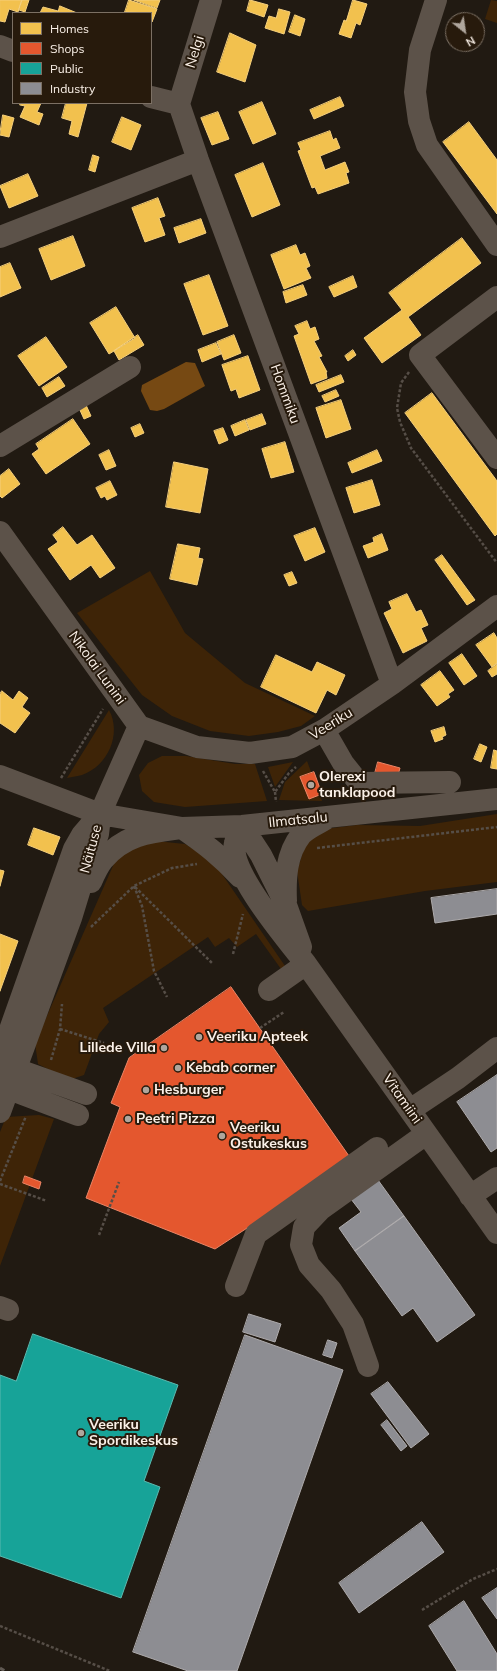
<!DOCTYPE html>
<meta charset="utf-8">
<style>
body{margin:0}
#map{position:relative;width:497px;height:1671px;overflow:hidden;background:#211a12;font-family:Mulish,sans-serif}
canvas{display:block}
.legend{position:absolute;left:12px;top:12px;width:140px;height:92px;box-sizing:border-box;background:#271a0c;border:1px solid #7c7064;margin:0;padding:5px 7px;list-style:none;font-size:12px;color:#fbf1e8}
.legend li{display:flex;align-items:center;gap:8px;height:20px}
.legend b{width:20px;border:1px solid #7c7064}
.north{position:absolute;left:445px;top:12px;width:40px;height:40px;box-sizing:border-box;background:#271a0c;border:1px solid #7c7064;border-radius:50%;rotate:150deg;font-size:11px;font-weight:700;line-height:16px;text-align:center;color:#fbf1e8}
.north::after{content:'';display:block;margin:auto;width:14px;height:18px;background:#afa69d;clip-path:polygon(50% 0,100% 100%,50% 72%,0 100%)}
</style>
<div id="map">
<canvas width="497" height="1671"></canvas>
<ul class="legend">
<li><b style="height:11px;background:#f2c14e"></b>Homes</li>
<li><b style="height:11px;background:#e4572e"></b>Shops</li>
<li><b style="height:11px;background:#17a398"></b>Public</li>
<li><b style="height:11px;background:#8d8d92"></b>Industry</li>
</ul>
<div class="north">N</div>
</div>
<script>
const ctx = document.querySelector('canvas').getContext('2d');
ctx.lineJoin = 'round';
function fill(path, color) { ctx.fillStyle = color; ctx.fill(path, 'evenodd'); }
function trace(path, color, width, dash) { ctx.strokeStyle = color; ctx.lineWidth = width; ctx.lineCap = dash ? 'butt' : 'round'; ctx.setLineDash(dash || []); ctx.stroke(path); }
function label(font, color, halo, rows, align = 'center') {
  ctx.font = font + ' Mulish,sans-serif'; ctx.lineWidth = 4; ctx.setLineDash([]); ctx.textBaseline = 'middle'; ctx.strokeStyle = halo; ctx.fillStyle = color; for (const [text, x, y, turn = 0] of rows) {
    ctx.save(); ctx.translate(x, y); ctx.rotate((+turn || 0) * Math.PI / 180); ctx.textAlign = isNaN(turn) ? turn : align; if (halo) ctx.strokeText(text, 0, 0); ctx.fillText(text, 0, 0); ctx.restore();
  }
}
fill(new Path2D(`
 M491,0l6,1v22l-12,-4z
 M150,571l35,62 60,50 70,33 -14,10 -23,6 -29,4 -39,-5 -38,-15 -30,-21 -65,-82z
 M109,710c13,24 -1,56 -27,65 -4,1 -10,2 -15,3z
 M162,756h24l49,8h20l12,37 -82,6 -31,-5 -12,-11 -3,-16 9,-12z
 M307,761l15,40 -43,-1 6,-18z
 M293,762l-18,25 -7,-20z
 M497,814v68l-72,9 -117,20 -6,-6 -5,-34 9,-29 19,-13 32,-4 63,1z
 M156,841l29,3 28,17 72,105 -4,3 -25,-35 -19,13 -8,-9 -14,9 -7,-10 -105,71 6,14 -10,12 -15,41 -15,5 -31,-16 -3,-21 81,-184 14,-11z
 M39,1115l15,4 -54,147v-134l6,-15z`), '#3e2407');
fill(new Path2D(`
 M186,362l9,1 10,23 -41,23 -7,2 -7,-1 -9,-19 1,-6z`), '#764913');
const homes = new Path2D(`
 M0,0h22l-4,12 -9,-3 -4,13 -5,-1z
 M22,0h7l-4,12 -6,-2z
 M129,0l28,9 -5,13 -1,-9 -26,-1z
 M134,0h26l-3,8z
 M250,0l18,5 -4,12 -17,-6z
 M353,0l14,4 -7,21 -4,-2 -5,15 -12,-4 5,-14 2,1z
 M60,6l17,7h-37l3,-6 15,4z
 M279,9l11,3 -6,22 -19,-6 4,-12 7,2z
 M295,15l10,4 -5,17 -11,-4z
 M230,33l26,12 -11,37 -28,-10z
 M340,97l4,9 -30,13 -4,-9z
 M262,102l14,32 -23,10 -14,-32z
 M21,103h20l-4,9 6,2 -4,11 -19,-8 5,-11 -5,-1z
 M66,103h21l-9,34 -9,-3 3,-13 -10,-3z
 M218,112l11,27 -17,6 -11,-27z
 M3,115l11,3 -5,19 -9,-2z
 M122,117l19,8 -10,25 -19,-8z
 M469,122l28,38v54l-54,-72z
 M330,131l3,9 3,-2 4,10 -20,8 5,14 20,-8 4,10 -3,1 3,10 -31,11 -3,-7 -3,1 -14,-37 3,-1 -3,-7z
 M93,155l6,2 -4,15 -6,-2z
 M263,163l17,42 -28,12 -17,-42z
 M28,174l10,22 -29,12 -9,-22z
 M158,198l7,18 -6,2 6,17 -20,7 -13,-34z
 M201,219l5,14 -27,10 -5,-15z
 M73,236l12,30 -34,14 -12,-31z
 M462,238l19,25 -73,54 13,18 -39,28 -18,-25 38,-28 -13,-17z
 M296,245l4,10 5,-2 5,13 -4,2 5,10 -27,11 -13,-34z
 M10,263l11,25 -21,9v-30z
 M209,275l19,51 -25,9 -19,-51z
 M353,276l4,11 -23,10 -5,-10z
 M303,285l4,10 -21,8 -3,-11z
 M116,307l19,31 -26,16 -19,-31z
 M307,321l3,8 5,-2 4,12 -5,2 8,15 -3,1 8,15h-1l1,6 -16,6 -17,-48 5,-2 -4,-8z
 M138,335l6,10 -25,15 -5,-9z
 M234,335l7,18 -17,7 -7,-18z
 M46,337l21,30 -28,19 -21,-30z
 M216,343l5,11 -19,8 -4,-12z
 M353,350l3,5 -8,6 -3,-5z
 M248,356l12,34 -21,8 -3,-9 -5,2 -9,-26z
 M341,375l3,7 -25,10 -3,-7z
 M59,377l6,9 -18,11 -5,-9z
 M336,390l3,6 -14,6 -3,-6z
 M432,393l65,88v53l-2,2 -90,-123z
 M341,400l10,29 -25,9 -10,-30z
 M86,405l5,11 -7,3 -5,-11z
 M262,414l4,10 -16,6 -4,-10z
 M73,419l17,25 -44,30 -14,-20 7,-5 -3,-5z
 M245,420l4,10 -14,6 -4,-10z
 M140,424l4,9 -9,4 -4,-9z
 M223,428l5,12 -9,4 -5,-13z
 M285,442l9,30 -23,6 -9,-29z
 M109,450l7,16 -10,4 -7,-15z
 M377,450l5,11 -30,12 -4,-10z
 M174,462l34,7 -8,44 -34,-6z
 M9,469l11,15 -18,14 -2,-2v-20z
 M372,480l8,25 -26,8 -8,-25z
 M110,481l7,14 -10,5 -2,-4 -4,2 -5,-10z
 M63,527l14,18 15,-10 23,33 -15,10 -9,-13 -21,15 -22,-31 10,-7 -5,-7z
 M315,528l10,24 -20,9 -11,-25z
 M382,534l6,16 -20,8 -5,-12 11,-4 -1,-4z
 M178,544l22,4 -2,10 5,1 -6,26 -27,-6z
 M442,555l33,45 -8,5 -32,-45z
 M292,572l5,11 -8,3 -5,-11z
 M407,594l9,18 5,-2 7,15 -7,3 6,13 -24,12 -19,-40 8,-4 -3,-7z
 M494,633l3,5v25l-5,4 -16,-22z
 M462,654l15,22 -13,9 -15,-22z
 M276,655l36,17 5,-10 28,13 -9,20 -9,-5 -11,23 -55,-26z
 M497,664v10l-5,3 -4,-6z
 M440,671l14,19 -6,4 2,3 -13,9 -16,-21z
 M2,691l11,9 6,-9 9,7 -6,9 8,6 -15,20 -15,-10v-29z
 M444,727l2,8 -4,2 1,2 -8,3 -4,-11z
 M480,744l7,3 -6,15 -7,-3z
 M494,750l3,1v18l-6,-1z
 M34,828l26,9 -7,18 -25,-10z
 M0,870l4,1 -4,15z
 M0,934l18,7 -18,50z`);
fill(homes, '#f2c14e');
trace(homes, '#f5cf7c', 1);
const shops = new Path2D(`
 M378,762l22,6 -5,18 -22,-5z
 M314,772l8,22 -13,5 -9,-22z
 M231,987l118,169 -85,61 -49,32 -129,-51 34,-91 -9,-4 18,-45z
 M25,1176l16,6 -2,7 -16,-6z`);
fill(shops, '#e4572e');
trace(shops, '#eb8566', 1);
const public = new Path2D(`
 M33,1334l145,51 -34,96 16,6 -39,111 -121,-42v-181l16,6z`);
fill(public, '#17a398');
trace(public, '#5bbab0', 1);
const industry = new Path2D(`
 M497,889v25l-62,9 -4,-25z
 M497,1075v73l-6,4 -34,-50z
 M378,1180l26,36 -49,35 -16,-23 22,-16 -10,-13z
 M404,1216l71,99 -38,27 -24,-34 -11,8 -47,-65z
 M249,1314l32,10 -6,18 -32,-10z
 M245,1335l98,35 -106,301h-49l-55,-19z
 M328,1340l9,3 -5,15 -9,-3z
 M388,1382l41,52 -18,14 -40,-54z
 M387,1420l20,26 -6,5 -20,-26z
 M422,1522l22,30 -85,61 -20,-30z
 M497,1588v31l-15,-21z
 M464,1601l33,53v17h-40l-28,-45z`);
fill(industry, '#8d8d92');
trace(industry, '#aeabac', 1);
trace(new Path2D(`
 M409,372l-8,11 -4,25 3,14 11,26 86,115
 M263,771l12,21 14,-19 7,-6
 M61,778l42,-69
 M275,792l1,10
 M317,848l180,-21
 M134,886l8,20 12,65 13,26
 M135,887l77,76
 M91,927l43,-41 38,-18 25,-4
 M233,954l10,-40
 M260,1028l24,-16
 M60,1029l44,14
 M51,1060l9,-31 2,-25
 M0,1181l26,-65
 M0,1184l47,17
 M99,1235l20,-53
 M422,1610l51,-31 24,-10
 M0,1626l110,45`), '#564e47', 2.5, [3, 2]);
trace(new Path2D(`
 M436,0l-16,50 -5,42 4,29 8,24 70,100
 M0,46l13,5
 M151,97l28,7
 M179,104l19,56 194,524
 M179,104l32,-104
 M0,237l198,-77
 M497,297l-77,58 77,103
 M0,446l130,-79
 M0,532l139,194 -39,88 -18,21 -8,14 -74,209
 M139,726l58,21 53,6 42,-6 32,-17 68,-46 105,-78
 M324,730l19,33 16,20 91,-1
 M0,776l100,38 82,14 60,-2 255,-27
 M242,826c-2,5 -6,11 -7,17 -7,28 54,99 71,121l191,269
 M242,826l19,29 25,50 15,42
 M91,882c3,-7 7,-16 12,-22 22,-26 48,-28 79,-32 23,16 40,29 58,49
 M286,901c-1,-22 0,-47 15,-66 5,-6 16,-11 23,-15
 M269,990l37,-26
 M1,1071l15,-2 70,25
 M0,1078l9,11 69,26
 M410,1110l48,-32 39,-30
 M0,1112l71,-194 19,-62 8,-22 2,-17
 M470,1196l27,-18
 M236,1286l20,-52 121,-86
 M0,1307l8,3
 M368,1366l-15,-42 -22,-34 -22,-25 -8,-20 3,-18 17,-18 105,-75`), '#5c5249', 22);
trace(new Path2D(`
 M0,1668l5,3`), '#615a53', 3, [5, 5]);
for (const [x, y, r, color] of [
 [311,785,4,"#afa69d"],
 [199,1037,4,"#afa69d"],
 [164,1048,4,"#afa69d"],
 [178,1068,4,"#afa69d"],
 [146,1090,4,"#afa69d"],
 [128,1119,4,"#afa69d"],
 [222,1136,4,"#afa69d"],
 [81,1433,4,"#afa69d"]
]) { const dot = new Path2D(); dot.arc(x, y, r, 0, 2 * Math.PI); ctx.fillStyle = color; ctx.fill(dot); trace(dot, '#271a0c', 1.5); }
label('14px', '#fbf1e8', '#271a0c', [
 ["Nelgi",195,52,-73],
 ["Hommiku",285,394,70],
 ["Nikolai Lunini",97,668,54],
 ["Veeriku",331,724,-32],
 ["Ilmatsalu",298,820,-6],
 ["Näituse",91,849,-75],
 ["Vitamiini",402,1099,55]
]);
label('bold 14px', '#fbf1e8', '#271a0c', [
 ["Olerexi",319,777],
 ["tanklapood",319,793],
 ["Veeriku Apteek",207,1037],
 ["Lillede Villa",156,1048,"right"],
 ["Kebab corner",186,1068],
 ["Hesburger",154,1090],
 ["Peetri Pizza",136,1119],
 ["Veeriku",230,1128],
 ["Ostukeskus",230,1144],
 ["Veeriku",89,1425],
 ["Spordikeskus",89,1441]
], 'left');
</script>
